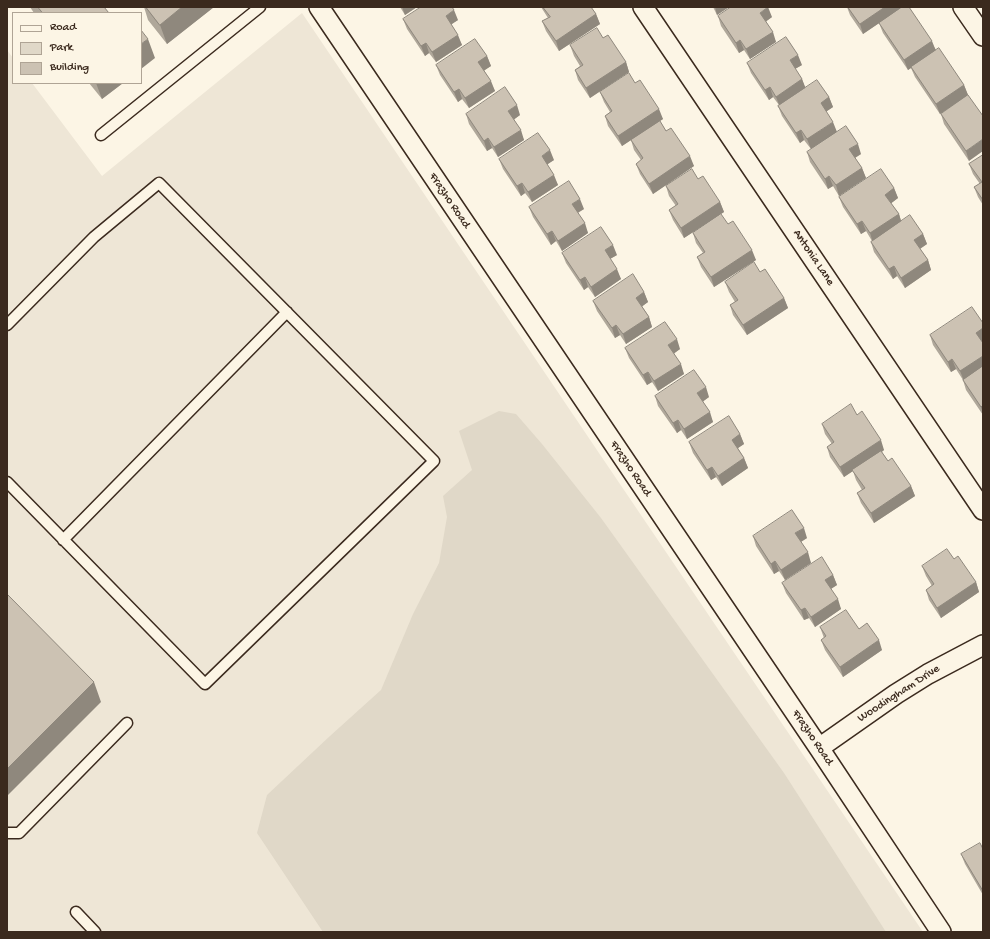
<!DOCTYPE html>
<style>
body{margin:0}
#map{position:relative;width:990px;height:939px;overflow:hidden;background:#fcf5e5;font-family:"Gochi Hand",sans-serif}
canvas{display:block}
.frame{position:absolute;inset:0;border:8px solid #3b2a1e;pointer-events:none}
.legend{position:absolute;left:12px;top:12px;width:130px;height:72px;box-sizing:border-box;background:#fcf5e5;border:1px solid #afa495;margin:0;padding:5px 7px;list-style:none;font-size:12px;color:#3b2a1e}
.legend li{display:flex;align-items:center;gap:8px;height:20px}
.legend b{width:20px;border:1px solid #afa495}
</style>
<div id="map">
<canvas width="990" height="939"></canvas>
<div class="frame"></div>
<ul class="legend">
<li><b style="height:5px;background:#fcf5e5"></b>Road</li>
<li><b style="height:11px;background:#e0d8c8"></b>Park</li>
<li><b style="height:11px;background:#ccc2b3"></b>Building</li>
</ul>
</div>
<script>
const ctx = document.querySelector('canvas').getContext('2d');
ctx.lineJoin = 'round';
function fill(path, color) { ctx.fillStyle = color; ctx.fill(path, 'evenodd'); }
function trace(path, color, width, dash) { ctx.strokeStyle = color; ctx.lineWidth = width; ctx.lineCap = dash ? 'butt' : 'round'; ctx.setLineDash(dash || []); ctx.stroke(path); }
function label(font, color, halo, rows, align = 'center') {
  ctx.font = font + ' "Gochi Hand",sans-serif'; ctx.lineWidth = 3.5; ctx.setLineDash([]); ctx.textBaseline = 'middle'; ctx.strokeStyle = halo; ctx.fillStyle = color; for (const [text, x, y, turn = 0] of rows) {
    ctx.save(); ctx.translate(x, y); ctx.rotate((+turn || 0) * Math.PI / 180); ctx.textAlign = isNaN(turn) ? turn : align; if (halo) ctx.strokeText(text, 0, 0); ctx.fillText(text, 0, 0); ctx.restore();
  }
}
fill(new Path2D(`
 M302,13l299,443 322,476h-916v-882l6,8v25h19l70,93z`), '#eee6d6');
fill(new Path2D(`
 M499,411l17,3 26,30 59,74 183,255 102,159h-563l-66,-99 10,-38 63,-59 51,-46 32,-76 26,-51 8,-46 -4,-21 29,-26 -13,-39z`), '#e0d8c8');
const lane = new Path2D(`
 M101,135l159,-128
 M7,325l87,-88 65,-54 275,278 -229,223 -198,-202
 M63,540l224,-228
 M7,833h12l108,-110
 M76,912l19,20`);
const street = new Path2D(`
 M319,7l500,741 122,184
 M643,7l340,503
 M963,7l20,29
 M819,748l77,-54 32,-20 55,-29`);
trace(lane, '#3b2a1e', 13);
trace(street, '#3b2a1e', 22);
trace(lane, '#fcf5e5', 10);
trace(street, '#fcf5e5', 19);
fill(new Path2D(`
 M30,7h74l5,6h-75z
 M144,7h70l-47,37 -19,-24z
 M400,7h17l-12,8z
 M541,7h50l5,7 4,10 -41,27 -13,-20 -4,-10 6,-3z
 M713,7h16l-12,8z
 M847,7h62l27,43 28,35 4,10 -28,19 -25,-37 -4,-9 -3,2 -25,-37 -4,-10 -16,11 -13,-19z
 M718,16l54,1 -6,4 10,21 -26,17 -6,-9 -5,3 -18,-27z
 M403,19l55,1 -7,4 11,21 -26,17 -7,-9 -4,3 -18,-27z
 M603,38l23,24 3,10 -39,26 -12,-18 -3,-10 5,-4 -6,-10 -4,-11z
 M487,56l4,10 -7,4 11,21 -26,17 -7,-9 -4,3 -18,-27 -4,-10z
 M747,63l55,2 -7,4 7,10 3,9 24,9 4,10 -6,4 -16,38 -7,-9 -4,3 -18,-27 -4,-10 1,-1 -6,-8 -4,3 -18,-27z
 M89,83h34l-21,16z
 M635,83l28,36 -3,2 6,10 28,35 -41,28 -13,-20 -4,-10 5,-4 -7,-10 -3,-10 -9,6 -14,-20 -3,-10 5,-4 -6,-10 -4,-10z
 M968,95l1,66 -25,-37 -3,-10z
 M466,114l54,1 -6,4 10,21 -26,17 -6,-9 -5,3 -18,-27z
 M807,152l54,2 -6,4 7,10 4,10 -27,18 -6,-10 -5,3 -18,-27z
 M983,155v50l-5,-8 -4,-10 6,-3 -7,-10 -4,-10z
 M499,159l55,1 -7,4 11,21 -26,17 -7,-9 -4,3 -18,-27z
 M698,179l22,23 4,10 -40,26 -11,-18 -4,-10 7,-4 -7,-10 -3,-10z
 M894,188l4,10 -7,5 8,11 2,7 22,13 4,10 -7,5 8,11 3,10 -26,18 -8,-12 -4,3 -19,-27 -3,-10 1,-1 -6,-10 -5,3 -18,-27 -4,-10z
 M529,207l55,2 -6,4 10,20 -26,18 -6,-10 -5,4 -18,-28z
 M728,224l28,36 -42,27 -13,-20 -4,-10 6,-4 -7,-10 -3,-10z
 M562,253l55,2 -7,4 11,20 -26,18 -7,-10 -4,3 -18,-27z
 M760,272l24,26 4,10 -41,27 -14,-20 -3,-10 5,-3 -6,-10 -4,-10z
 M644,292l4,10 -6,4 7,11 3,10 -26,17 -6,-9 -5,3 -18,-27 -4,-10z
 M983,323v17l-1,1 1,2v72l-17,-25 -3,-10 -7,-11 -5,3 -18,-27 -3,-10z
 M625,348l55,1 -6,4 10,21 -26,17 -6,-9 -5,3 -18,-27z
 M655,396l54,1 -6,4 10,21 -26,17 -6,-9 -4,3 -19,-27z
 M857,415l27,35 -2,2 6,9 23,25 4,10 -41,27 -13,-20 -4,-10 5,-3 -6,-10 -3,-9 -9,6 -14,-20 -3,-10 5,-3 -7,-10 -3,-10z
 M740,434l4,10 -6,4 6,10 4,10 -26,18 -6,-9 -5,3 -18,-27 -4,-11z
 M753,536l54,2 -6,4 10,21 -26,17 -6,-9 -5,3 -18,-28z
 M954,559l22,23 3,10 -38,26 -12,-18 -3,-10 6,-4 -6,-10 -4,-10z
 M833,575l4,10 -6,4 10,20 -26,18 -6,-9 -5,2 -18,-27 -4,-10z
 M820,627l39,2 23,21 -39,27 -18,-27 -4,-10 3,-2z
 M983,849v46l-18,-31 -4,-10z`), '#afa79a');
fill(new Path2D(`
 M182,7h32l-47,37 -7,-19z
 M402,7h15l-12,8z
 M715,7h14l-12,8z
 M768,7l4,10 -8,6 -4,-10z
 M885,7h18l-40,27 -3,-10z
 M454,10l4,10 -9,6 -3,-10z
 M596,14l4,10 -41,27 -3,-10z
 M773,32l3,10 -26,17 -4,-10z
 M458,35l4,10 -26,17 -4,-10z
 M148,39l7,19 -14,11v-25z
 M740,40l4,10 -5,3 -3,-10z
 M932,41l4,10 -28,19 -4,-10z
 M426,43l3,10 -4,3 -4,-10z
 M798,55l4,10 -9,5 -3,-10z
 M487,56l4,10 -9,6 -4,-10z
 M626,62l3,10 -39,26 -4,-10z
 M802,79l4,10 -26,18 -4,-10z
 M491,81l4,10 -26,17 -4,-10z
 M96,83h27l-21,16z
 M964,85l4,10 -28,19 -4,-10z
 M770,87l3,10 -4,3 -4,-10z
 M459,89l3,10 -4,3 -4,-10z
 M829,97l4,10 -9,6 -3,-10z
 M517,105l3,10 -8,6 -4,-10z
 M659,109l4,10 -41,27 -4,-10z
 M833,122l4,10 -26,17 -4,-10z
 M521,130l3,10 -26,17 -4,-10z
 M801,130l3,10 -4,3 -4,-10z
 M488,138l4,10 -5,3 -3,-10z
 M983,139v12l-14,10 -3,-10z
 M858,144l3,10 -8,5 -4,-10z
 M550,150l4,10 -9,6 -3,-10z
 M690,156l4,10 -41,28 -4,-10z
 M862,168l4,10 -27,18 -3,-11z
 M554,175l4,10 -26,17 -4,-10z
 M829,176l4,10 -5,3 -3,-10z
 M522,183l3,10 -4,3 -4,-10z
 M894,188l4,10 -9,7 -4,-10z
 M580,199l4,10 -9,5 -3,-10z
 M720,202l4,10 -40,26 -3,-10z
 M899,214l3,10 -29,19 -3,-10z
 M862,221l4,10 -5,3 -4,-10z
 M585,223l3,10 -26,18 -4,-10z
 M552,231l4,10 -5,4 -4,-11z
 M923,234l4,10 -9,6 -4,-10z
 M613,245l4,10 -9,5 -3,-10z
 M752,250l4,10 -42,27 -3,-10z
 M928,260l3,10 -26,18 -4,-10z
 M894,266l3,10 -4,3 -4,-10z
 M617,269l4,10 -26,18 -4,-10z
 M585,277l3,10 -4,3 -4,-10z
 M644,292l4,10 -8,6 -4,-10z
 M784,298l4,10 -41,27 -4,-10z
 M649,317l3,10 -26,17 -3,-10z
 M616,325l4,10 -5,3 -3,-10z
 M983,328v12l-3,3 -4,-10z
 M677,339l3,10 -8,6 -4,-10z
 M983,356v12l-19,13 -4,-10z
 M952,359l4,10 -5,3 -3,-10z
 M681,364l3,10 -26,17 -4,-10z
 M648,372l4,10 -5,3 -4,-10z
 M706,387l3,10 -8,6 -4,-10z
 M983,405v8l-2,-6z
 M710,412l3,10 -26,17 -3,-10z
 M678,420l3,10 -4,3 -4,-10z
 M740,434l4,10 -9,6 -3,-10z
 M881,440l3,10 -40,27 -4,-10z
 M744,458l4,10 -26,18 -4,-10z
 M712,467l4,10 -5,3 -4,-10z
 M911,486l4,10 -41,27 -3,-10z
 M804,528l3,10 -8,5 -4,-10z
 M808,552l3,11 -26,17 -4,-10z
 M775,561l4,10 -5,3 -3,-10z
 M833,575l4,10 -8,5 -4,-10z
 M976,582l3,10 -38,26 -4,-10z
 M838,599l3,10 -26,18 -4,-10z
 M805,608l4,10 -5,2 -3,-10z
 M879,640l3,10 -39,27 -3,-10z
 M94,682l7,20 -94,94v-27z`), '#8f887d');
const building = new Path2D(`
 M38,7h66l5,6h-66z
 M146,7h36l-22,18z
 M421,7h31l2,3 -8,6 12,19 -26,17 -6,-9 -5,3 -18,-27z
 M543,7h48l5,7 -40,27 -14,-20 8,-4z
 M731,7h37l-8,6 13,19 -27,17 -6,-9 -4,3 -18,-27z
 M848,7h37l-25,17z
 M902,7h7l23,34 -28,19 -25,-37z
 M597,28l6,10 5,-3 18,27 -40,26 -11,-18 8,-5 -13,-20z
 M141,30l7,9 -7,5z
 M786,37l12,18 -8,5 12,19 -26,18 -6,-10 -5,3 -18,-27z
 M475,39l12,17 -9,6 13,19 -26,17 -6,-9 -5,3 -18,-27z
 M939,48l25,37 -28,19 -25,-37z
 M629,73l6,10 5,-3 19,29 -41,27 -13,-20 7,-5 -12,-19z
 M817,80l12,17 -8,6 12,19 -26,17 -6,-9 -5,3 -18,-27z
 M505,87l12,18 -9,6 13,19 -27,17 -6,-9 -4,3 -18,-27z
 M968,95l15,21v23l-17,12 -25,-37z
 M660,121l6,10 5,-3 19,28 -41,28 -13,-20 7,-6 -12,-18z
 M846,126l12,18 -9,5 13,19 -26,17 -7,-9 -4,3 -18,-27z
 M538,133l12,17 -8,6 12,19 -26,17 -6,-9 -5,3 -18,-27z
 M983,155v45l-9,-13 8,-5 -13,-18z
 M692,169l6,10 5,-3 17,26 -39,26 -12,-18 9,-6 -12,-18z
 M881,169l13,19 -9,7 14,19 -29,19 -8,-12 -5,3 -18,-27z
 M569,181l11,18 -8,5 13,19 -27,18 -6,-10 -5,3 -18,-27z
 M721,214l7,10 5,-3 19,29 -41,27 -14,-20 8,-5 -12,-19z
 M910,215l13,19 -9,6 14,20 -27,18 -7,-12 -5,3 -18,-27z
 M601,227l12,18 -8,5 12,19 -26,18 -6,-10 -5,3 -18,-27z
 M754,262l6,10 5,-3 19,29 -41,27 -13,-20 8,-5 -13,-18z
 M633,274l11,18 -8,6 13,19 -26,17 -7,-9 -4,3 -19,-27z
 M972,307l11,16v5l-7,5 7,10v13l-23,15 -8,-12 -4,3 -18,-27z
 M665,322l12,17 -9,6 13,19 -27,17 -6,-9 -5,3 -18,-27z
 M983,366v39l-2,2 -18,-27z
 M694,370l12,17 -9,6 13,19 -26,17 -6,-9 -5,3 -18,-27z
 M851,404l6,11 5,-4 19,29 -41,27 -13,-20 7,-5 -12,-18z
 M729,416l11,18 -8,6 12,18 -26,18 -6,-9 -5,3 -18,-28z
 M881,451l7,10 4,-3 19,28 -40,27 -14,-20 8,-5 -13,-18z
 M792,510l12,18 -9,5 13,19 -27,18 -6,-9 -4,3 -18,-28z
 M947,549l7,10 4,-3 18,26 -39,26 -11,-18 8,-6 -12,-18z
 M822,557l11,18 -8,5 13,19 -27,18 -6,-9 -4,2 -19,-27z
 M7,594l87,88 -87,87z
 M846,610l13,19 8,-6 12,17 -39,27 -19,-27 5,-4 -6,-9z
 M980,843l3,6v42l-22,-37z`);
fill(building, '#ccc2b3');
trace(building, '#8f887d', 1);
label('12px', '#3b2a1e', '#fcf5e5', [
 ["Frazho Road",449,201,56],
 ["Antonia Lane",813,258,56],
 ["Frazho Road",630,469,56],
 ["Woodingham Drive",899,694,-33],
 ["Frazho Road",812,738,56]
]);
</script>
